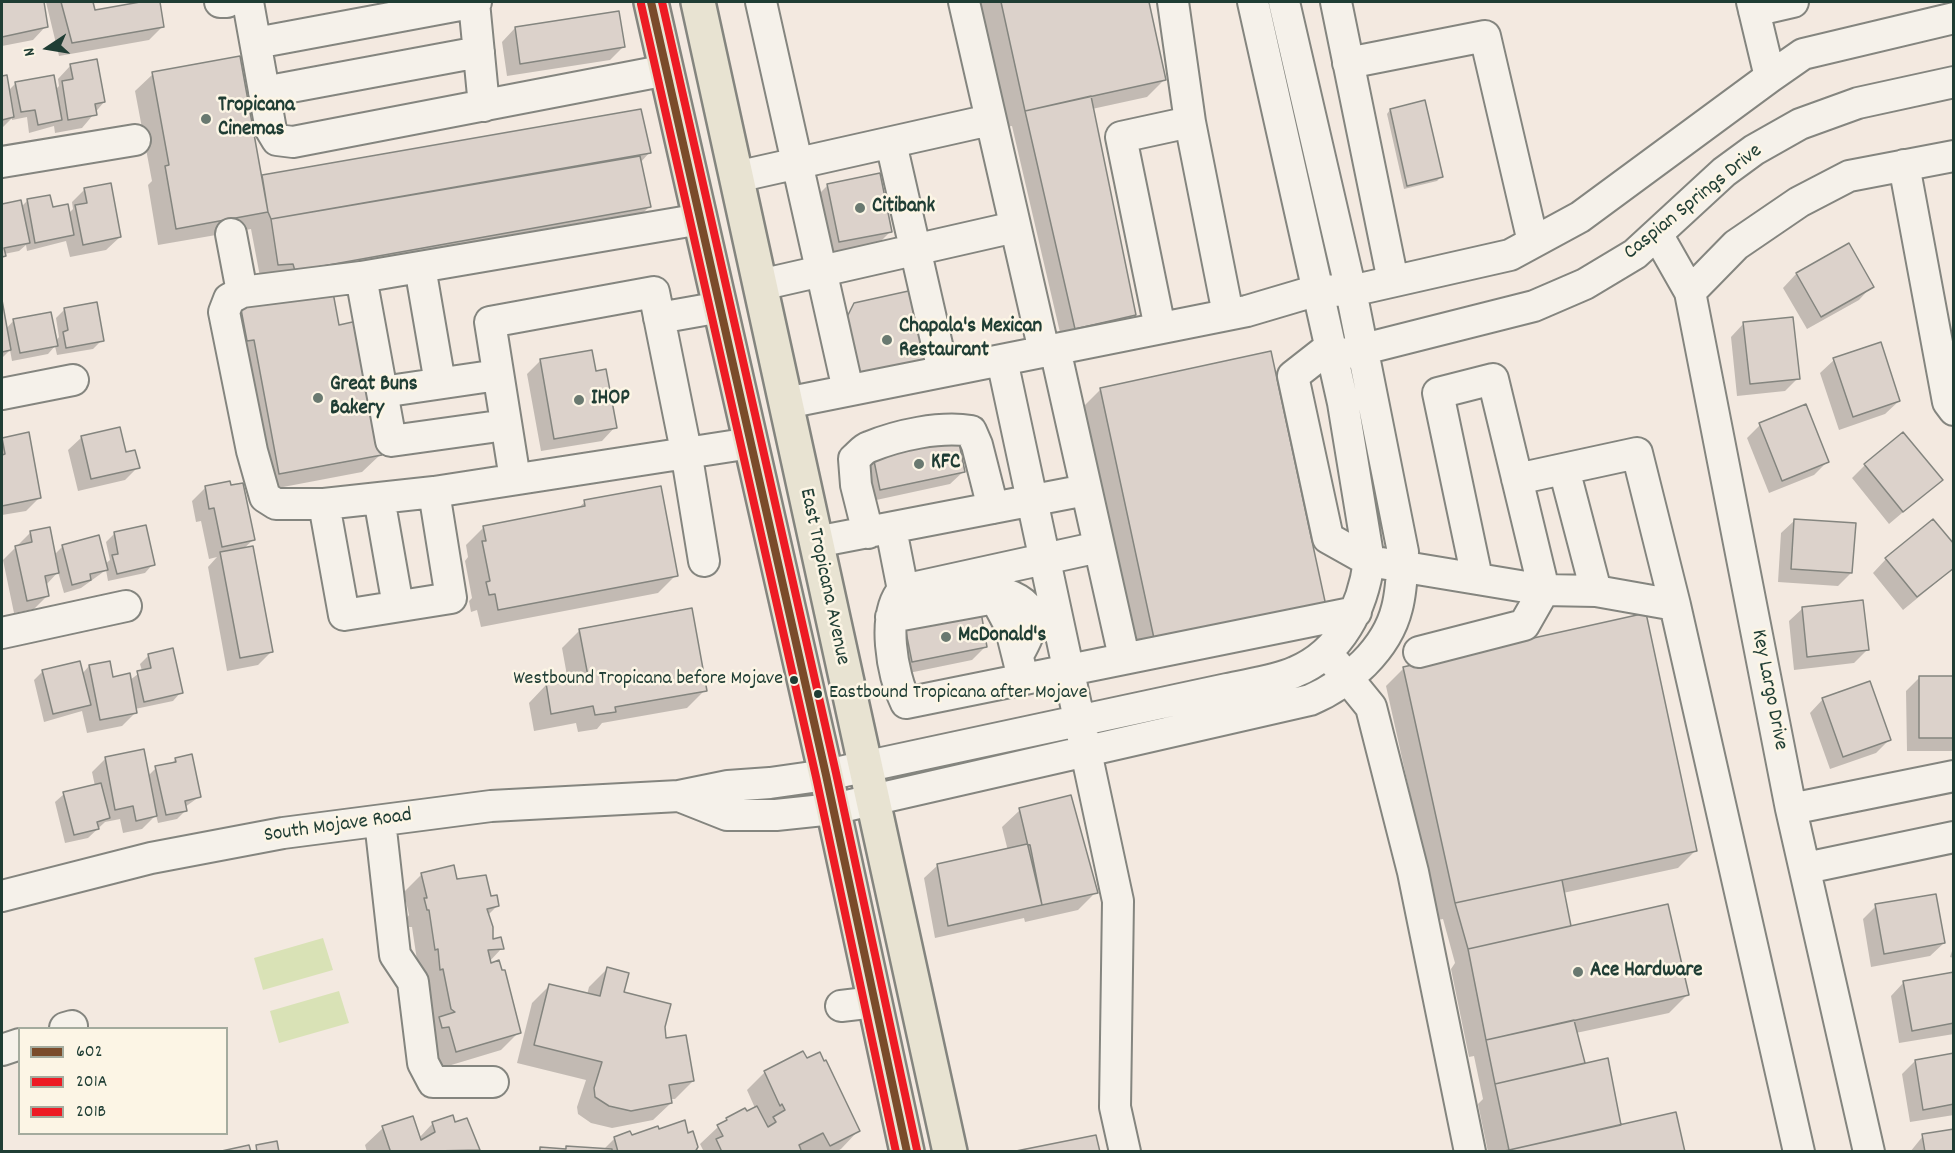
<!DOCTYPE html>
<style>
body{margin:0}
#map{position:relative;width:1955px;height:1153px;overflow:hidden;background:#f3e9e0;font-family:Dekko,sans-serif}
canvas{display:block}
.frame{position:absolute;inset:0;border:3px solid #1f3d34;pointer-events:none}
.legend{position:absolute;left:18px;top:1027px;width:210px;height:108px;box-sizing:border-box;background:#fcf5e5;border:2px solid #a4ab9e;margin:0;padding:8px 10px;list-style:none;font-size:18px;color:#1f3d34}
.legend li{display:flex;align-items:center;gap:12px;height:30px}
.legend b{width:30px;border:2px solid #a4ab9e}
.north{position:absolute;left:18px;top:18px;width:60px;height:60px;-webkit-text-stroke:4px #fcf5e5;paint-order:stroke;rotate:258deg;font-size:16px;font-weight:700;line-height:24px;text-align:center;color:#1f3d34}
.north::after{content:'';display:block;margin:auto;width:21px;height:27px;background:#1f3d34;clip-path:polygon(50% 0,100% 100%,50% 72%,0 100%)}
</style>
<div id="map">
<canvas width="1955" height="1153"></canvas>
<div class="frame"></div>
<ul class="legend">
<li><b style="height:8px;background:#7a4b2a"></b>602</li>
<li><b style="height:8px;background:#ed1b24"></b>201A</li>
<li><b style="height:8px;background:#ed1b24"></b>201B</li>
</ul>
<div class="north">N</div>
</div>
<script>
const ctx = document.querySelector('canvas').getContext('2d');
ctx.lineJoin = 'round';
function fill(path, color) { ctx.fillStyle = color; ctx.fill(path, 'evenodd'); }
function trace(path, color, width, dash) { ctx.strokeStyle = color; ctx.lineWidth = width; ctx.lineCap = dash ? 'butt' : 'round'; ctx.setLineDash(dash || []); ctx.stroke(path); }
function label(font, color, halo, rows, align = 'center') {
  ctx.font = font + ' Dekko,sans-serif'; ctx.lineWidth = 5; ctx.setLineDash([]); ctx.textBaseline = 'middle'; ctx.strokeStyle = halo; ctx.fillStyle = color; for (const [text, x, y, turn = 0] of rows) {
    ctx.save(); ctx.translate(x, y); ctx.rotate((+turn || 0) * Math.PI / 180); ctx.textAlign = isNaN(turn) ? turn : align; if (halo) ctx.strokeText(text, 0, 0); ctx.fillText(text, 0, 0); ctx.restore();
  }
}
fill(new Path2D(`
 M323,938l10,32 -70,20 -9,-32z
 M339,991l10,32 -70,20 -9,-32z`), '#d9e2b6');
fill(new Path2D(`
 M2,2h40l4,24 -13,14 -31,6z
 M46,2h46l2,9 65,-9 4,24 -14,14 -90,16z
 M982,2h166l17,77 -18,18 -55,12 42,206 -13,13 -59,13 -50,-215 -5,1 -27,-123z
 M515,28l108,19 -13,13 -103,16 -5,-34z
 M71,65l33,37 -22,26 -27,5 -1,-7 -25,7 -2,-16 -15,3v-2l-10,10v-50l4,-1 2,14 8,-8 39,7 4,-4 -1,-7z
 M153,74l108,103 379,-66 9,42 -9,10 9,44 -18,18 -370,57 -10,-53 -93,16 -10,-60 4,-4 -17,-90z
 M1390,110l51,67 -4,4 -33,8 -17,-75z
 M828,185l63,46 -26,26 -51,10 -12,-56z
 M85,189l35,48 -14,13 -36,7 -4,-16 -39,10 -1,-6 -7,6 -15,3 -2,4v-53l18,-3 1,5 6,-6 22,-4 2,12 17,5 5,-5 -1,-7z
 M1849,245l23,41 -13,14 -52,29 -24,-41 13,-14z
 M241,305l96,22 43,128 -18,17 -100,19 -32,-133z
 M2,308l4,21 8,-9 42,21 3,-4 -3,-19 8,-8 38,30 -9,9 -36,6 -2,-9 -7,8 -36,7 -2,-11 -8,8z
 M1744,323l54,55 -13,13 -48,5 -6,-59z
 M541,360l54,13 20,54 -13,14 -61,10 -14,-77z
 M1834,360l65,41 -14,13 -46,16 -19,-57z
 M1101,389l223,217 -186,54 -55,-253z
 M1760,425l67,37 -13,13 -45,18 -22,-55z
 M28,434l12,63 -14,14 -24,4v-75z
 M82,437l56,30 -13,13 -47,11 -10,-41z
 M874,457l90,14 -14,13 -83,18 -6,-32z
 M1865,465l76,15 -52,44 -37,-46z
 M205,488l48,52 -10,9 28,103 -13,13 -31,6 -19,-104 9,-10 -8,2 -8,-38 -5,1 -4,-21z
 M585,502l91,73 -18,18 -177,34 -4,-17 -6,2 -2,-11 3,-3 -7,-37 3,-4 -2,-12 18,-18 93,-18z
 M1795,520l56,53 -13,13 -60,-4 3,-49z
 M31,532l23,23 9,-9 42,18 5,-4 -4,-18 9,-9 38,31 -8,9 -37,8 -2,-11 -25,18 -17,5 -6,-21 -12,13 2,10 -14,14 -20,4 -11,-53z
 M1886,559l68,9 -51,42 -30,-37z
 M1803,608l64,42 -13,13 -60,7 -5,-49z
 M906,628l80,18 -14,14 -73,15z
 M580,630l125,60 -18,18 -85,15 -5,6 -19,3 -2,-9 -42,8 -5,-28 17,-18 22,-4 -6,-33z
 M149,655l32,37 -8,9 -38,8 1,3 -14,14 -35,7 -5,-22 -38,11 -10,-42 9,-9 39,3 7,-8 22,12 19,2 12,-9 -2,-7z
 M1404,668l292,182 -18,18 -115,25 6,35 118,67 -18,18 -93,20 7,30 -3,3 40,60 63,26h-195l-10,-48 5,-5 -9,-43 -5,1 -18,-88 4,-6 -12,-44 -5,1 -52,-234z
 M1954,677v74h-47l-1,-60 13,-13z
 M1823,699l66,41 -13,13 -46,16 -20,-56z
 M106,758l42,18 8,-8 14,-3 6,-6 23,38 -14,10 1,3 -9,9 -19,4 -2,-8 -14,14 -19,4 -3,-14 -15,3 -17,16 -23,5 -10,-41 9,-8 31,-8 -3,-14z
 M1020,810l76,82 -18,18 -53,12 -1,-4 -89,20 -11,-60 14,-13 70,-14 -6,-24z
 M422,874l34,7 34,17 7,8 -12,12 7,23 10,7 -13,14 30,70 -18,18 -63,19 -17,-103 -3,1 -6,-40h-3l-2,-9 2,-3 -5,-23z
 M1876,906l68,37 -14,13 -59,11 -8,-48z
 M1954,945v13l-4,-1z
 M607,969l15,25 43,46 28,41 -18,18h-5l1,4 -18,17 -41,8 -21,-5 -13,-9 -1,-7 9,-27 -69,-17 15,-60 17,-17 38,9 2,-8z
 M1954,973v61l-55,9 -8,-47 13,-14z
 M1954,1054v61l-44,7 -8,-48 13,-13z
 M806,1060l28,23 15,24 -2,2 11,22 -17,18 -6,3h-131l-4,-8 18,-17 27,-17 1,3 9,-5 -8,-18 18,-18z
 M684,1122l8,30h-155l3,-4 62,3 13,-13 16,-1z
 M433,1123l21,1 18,5 5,23h-110l-2,-7 18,-17 36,10z
 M1923,1136l31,16h-44z`), '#0003');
const building = new Path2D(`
 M2,2h42l4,25 -46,10z
 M61,2h32l2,8 45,-8h20l4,25 -92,16z
 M1001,2h148l17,78 -141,31z
 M619,11l6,36 -105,17 -5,-37z
 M240,56l28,156 -92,17 -11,-63 4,-1 -17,-93z
 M97,59l8,43 -10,2 2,11 -29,5 -6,-39 11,-2 -3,-15z
 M7,75l7,42 -12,3v-44z
 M54,75l8,45 -24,5 -3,-15 -14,2 -6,-30z
 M1091,96l45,219 -61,14 -50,-218z
 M1425,100l18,77 -36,9 -17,-77z
 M641,109l10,44 -380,66 -3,-7 -6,-37z
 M640,156l11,51 -356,64 -2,-7 -15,1 -7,-46z
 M880,173l12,59 -53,10 -12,-58z
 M111,183l10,54 -38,8 -8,-40 12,-2 -3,-15z
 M50,195l3,12 15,-3 6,31 -39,8 -8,-44z
 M21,200l9,43 -26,5 2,8 -4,1v-53z
 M1849,243l25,44 -53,30 -25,-44z
 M332,287l7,38 18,-4 25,134 -103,19 -25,-134 -7,1 -7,-37z
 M913,290l15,72 -69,15 -12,-60 7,-14z
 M2,300l9,50 -9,2z
 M97,302l7,39 -38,7 -3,-16 5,-2 -4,-22z
 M51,312l7,34 -38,7 -7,-34z
 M1793,317l7,62 -50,5 -7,-62z
 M1881,342l19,59 -47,16 -20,-59z
 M592,350l4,21 10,-2 11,59 -63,11 -14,-80z
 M1271,351l55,255 -171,37 -55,-255z
 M1806,404l23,58 -47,19 -23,-58z
 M120,427l6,25 9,-2 5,18 -49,11 -10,-43z
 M29,432l12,66 -39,8v-51l3,-1 -3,-16z
 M1903,432l40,48 -40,32 -39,-48z
 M958,438l7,34 -85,18 -7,-34z
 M230,481l1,4 12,-2 12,57 -33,7 -8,-39 -5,1 -4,-23z
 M661,486l17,90 -180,34 -3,-16 -6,1 -3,-13 4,-1 -8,-40h4l-3,-15 102,-20 -1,-6z
 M1794,519l62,4 -4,50 -61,-4z
 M1933,519l21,25v24l-37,29 -32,-39z
 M146,525l9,40 -38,9 -5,-19 6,-1 -4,-22z
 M50,527l9,46 -14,3 4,20 -22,5 -12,-55 17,-4 -2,-11z
 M99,535l9,35 -18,4 1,6 -19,5 -10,-40z
 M253,546l20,106 -33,6 -20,-106z
 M1863,600l6,50 -62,7 -5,-50z
 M692,608l15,83 -92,16 1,5 -21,3 -2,-9 -42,8 -5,-31 42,-7 -9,-47z
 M981,612l6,35 -75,15 -7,-35z
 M1646,613l51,238 -242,52 -52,-236z
 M173,648l10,45 -39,9 -7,-31 14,-3 -3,-14z
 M80,661l11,44 -38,9 -11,-44z
 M110,661l3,16 17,-4 7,40 -37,7 -11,-55z
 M1919,676h35v62h-35z
 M1870,681l21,59 -48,17 -21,-59z
 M144,749l13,67 -21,5 -3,-15 -18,4 -10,-53z
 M192,754l9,43 -16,4 2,10 -21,4 -11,-49 21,-4 -1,-4z
 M101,783l9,35 -13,4 2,7 -25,6 -11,-43z
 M1071,795l27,98 -56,12 -23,-97z
 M1027,844l3,1 12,60 -94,21 -11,-62z
 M454,865l3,14 29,-4 5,21 6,-1 2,11 -12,3 6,18v12l8,-2 3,12 -16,1 3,13 8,-3 3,10h3l16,63 -65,19 -7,-25 -7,1 -3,-11 16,-5 -4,-3 -8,-40 -3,1 -2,-21 -3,1 -6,-40h-2l-3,-12h3l-6,-25z
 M1562,880l9,46 -103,23 -13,-46z
 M1936,894l9,49 -61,11 -9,-50z
 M1668,904l21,91 -203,45 -18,-91z
 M607,967l22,6 -5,19 47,12 -6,23 1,11 20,-3 8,46 -25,4 3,18 -41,8 -22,-5 -14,-9 -1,-9 8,-26 -68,-17 15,-61 51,12z
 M1954,972v51l-42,8 -9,-50z
 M1574,1020l11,43 -90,21 -9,-44z
 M803,1051l4,7 13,-6 4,9 2,-1 34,71 -30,15 -7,-13 -24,12 2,5 -2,2h-77l-6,-13 7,-3 -6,-11 10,-5 -1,-2 19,-10 2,3 10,-5 11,21 8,-5 -3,-5 12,-7 -3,-6 -2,2 -16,-35z
 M1954,1053v51l-31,6 -8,-50z
 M1608,1058l13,67 -112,25 -14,-66z
 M1676,1112l9,40h-184l8,-2z
 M453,1115l2,7 12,-4 13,32 -93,2 3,-2 -8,-24 31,-10 8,24 14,-8 -3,-10z
 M685,1120l3,13 5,-2 5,16 -3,5h-77l-4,-15 16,-6 2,4 26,-9 1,3z
 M1954,1129v23h-29l-3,-18z
 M1096,1135l4,17h-89z
 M277,1141l2,11h-22l-1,-7z
 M249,1145l2,7h-34z
 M566,1146l46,3v3h-72v-5l26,2z`);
fill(building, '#dcd2cb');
trace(building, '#84857f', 1.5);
const minor = new Path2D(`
 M220,2h7
 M248,2l23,128 6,10 16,2 374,-72
 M474,2l10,104
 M761,2l87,388
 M964,2l80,349
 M1173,2l17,120
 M1336,2l57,279
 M1754,11l39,-9
 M256,43l220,-41
 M1348,63l137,-27 48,206
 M1770,77l33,-23 151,-36
 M264,92l215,-40
 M891,143l52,228
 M2,162l133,-22
 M1904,165l44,237 6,8
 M736,177l254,-57
 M231,234l11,58 119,-15
 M1657,234l33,58 101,517 78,343
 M420,267l20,116
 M760,285l255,-58
 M242,292l-13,7 -5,13 28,139 13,46 11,7h48
 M1690,292l46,-47 63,-43 50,-26 105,-20
 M659,318l62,-11
 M1160,328l-39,-191 69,-15 38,192
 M1330,347l-37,29 35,162 41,23 175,29 52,1 79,14 124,547
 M1055,349l69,308
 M1344,354l190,-48 51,-22 50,-30 89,-82 30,-22 46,-26 58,-21 96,-21
 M1002,360l116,541 -3,206 10,45
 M382,392l116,-17
 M2,394l71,-14
 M786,403l461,-92 71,-21 33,1 159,-36 70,-38 190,-140 -18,-75
 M506,425l-115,16 -30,-164 340,-58
 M1564,469l32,122
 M515,479l-25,-157 164,-30 32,159 18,110
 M1517,479l120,-26 38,152
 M434,492l-110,12 20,111 107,-17 -17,-106 317,-49
 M379,498l19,108
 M891,529l12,61
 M868,533l-12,-48 -2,-26c5,-4 9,-10 15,-12 29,-12 71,-21 102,-16l6,14 16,63
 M816,542l270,-52
 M1099,547l-196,43c-22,24 -11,85 3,113l450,-91
 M1006,594c36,13 27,34 12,61
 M891,617l104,-19 15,28 13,52
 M2,633l124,-27
 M1419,652l105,-27 20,-35 -51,-211 -55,14 39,185
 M1336,664l35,43 42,165 57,280
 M679,796l48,19h49l57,-6 477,-109c38,-16 77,-51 87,-92 5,-19 5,-37 6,-56l-52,-261 -67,-289
 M1791,809l163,-33
 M380,821l15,134 18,27 10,81 10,19h60
 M1806,868l148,-31
 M2,896l149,-38 132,-25 208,-27 188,-10 49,-10 42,-3 56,-8 401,-86c22,-5 48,-8 68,-17 46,-19 68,-65 74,-111l-26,-158 -90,-401
 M841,1006l34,-4
 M65,1028l7,-2
 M2,1050l18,-6`);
const major = new Path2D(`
 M651,2l175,773 81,377
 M698,2l252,1150`);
trace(minor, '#84857f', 34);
trace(major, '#84857f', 38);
trace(minor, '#f5f1ea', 30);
trace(major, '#e8e3d2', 33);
trace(new Path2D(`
 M651,2l175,773 81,377`), '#7a4b2a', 8);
trace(new Path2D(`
 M641,4l175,773 80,375`), '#ed1b24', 8);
trace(new Path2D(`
 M662,2l174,771 81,377`), '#ed1b24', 8);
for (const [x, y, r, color] of [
 [206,119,6,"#697970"],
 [860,208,6,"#697970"],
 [887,340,6,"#697970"],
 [318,398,6,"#697970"],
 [579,400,6,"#697970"],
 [919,464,6,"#697970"],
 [946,637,6,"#697970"],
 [794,680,5,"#1f3d34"],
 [818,694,5,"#1f3d34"],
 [1578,972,6,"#697970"]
]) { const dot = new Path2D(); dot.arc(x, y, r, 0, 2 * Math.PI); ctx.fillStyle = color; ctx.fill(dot); trace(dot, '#fcf5e5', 2); }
label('20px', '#1f3d34', '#fcf5e5', [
 ["Westbound Tropicana before Mojave",783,680],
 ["Eastbound Tropicana after Mojave",829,694,"left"]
], 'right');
label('bold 21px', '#1f3d34', '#fcf5e5', [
 ["Tropicana",218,107],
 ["Cinemas",218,131],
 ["Citibank",872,208],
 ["Chapala's Mexican",899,328],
 ["Restaurant",899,352],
 ["Great Buns",330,386],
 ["Bakery",330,410],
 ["IHOP",591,400],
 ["KFC",931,464],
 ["McDonald's",958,637],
 ["Ace Hardware",1590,972]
], 'left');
label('21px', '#1f3d34', '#fcf5e5', [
 ["Caspian Springs Drive",1694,203,-39],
 ["East Tropicana Avenue",823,577,78],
 ["Key Largo Drive",1768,690,79],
 ["South Mojave Road",338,827,-8]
]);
</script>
